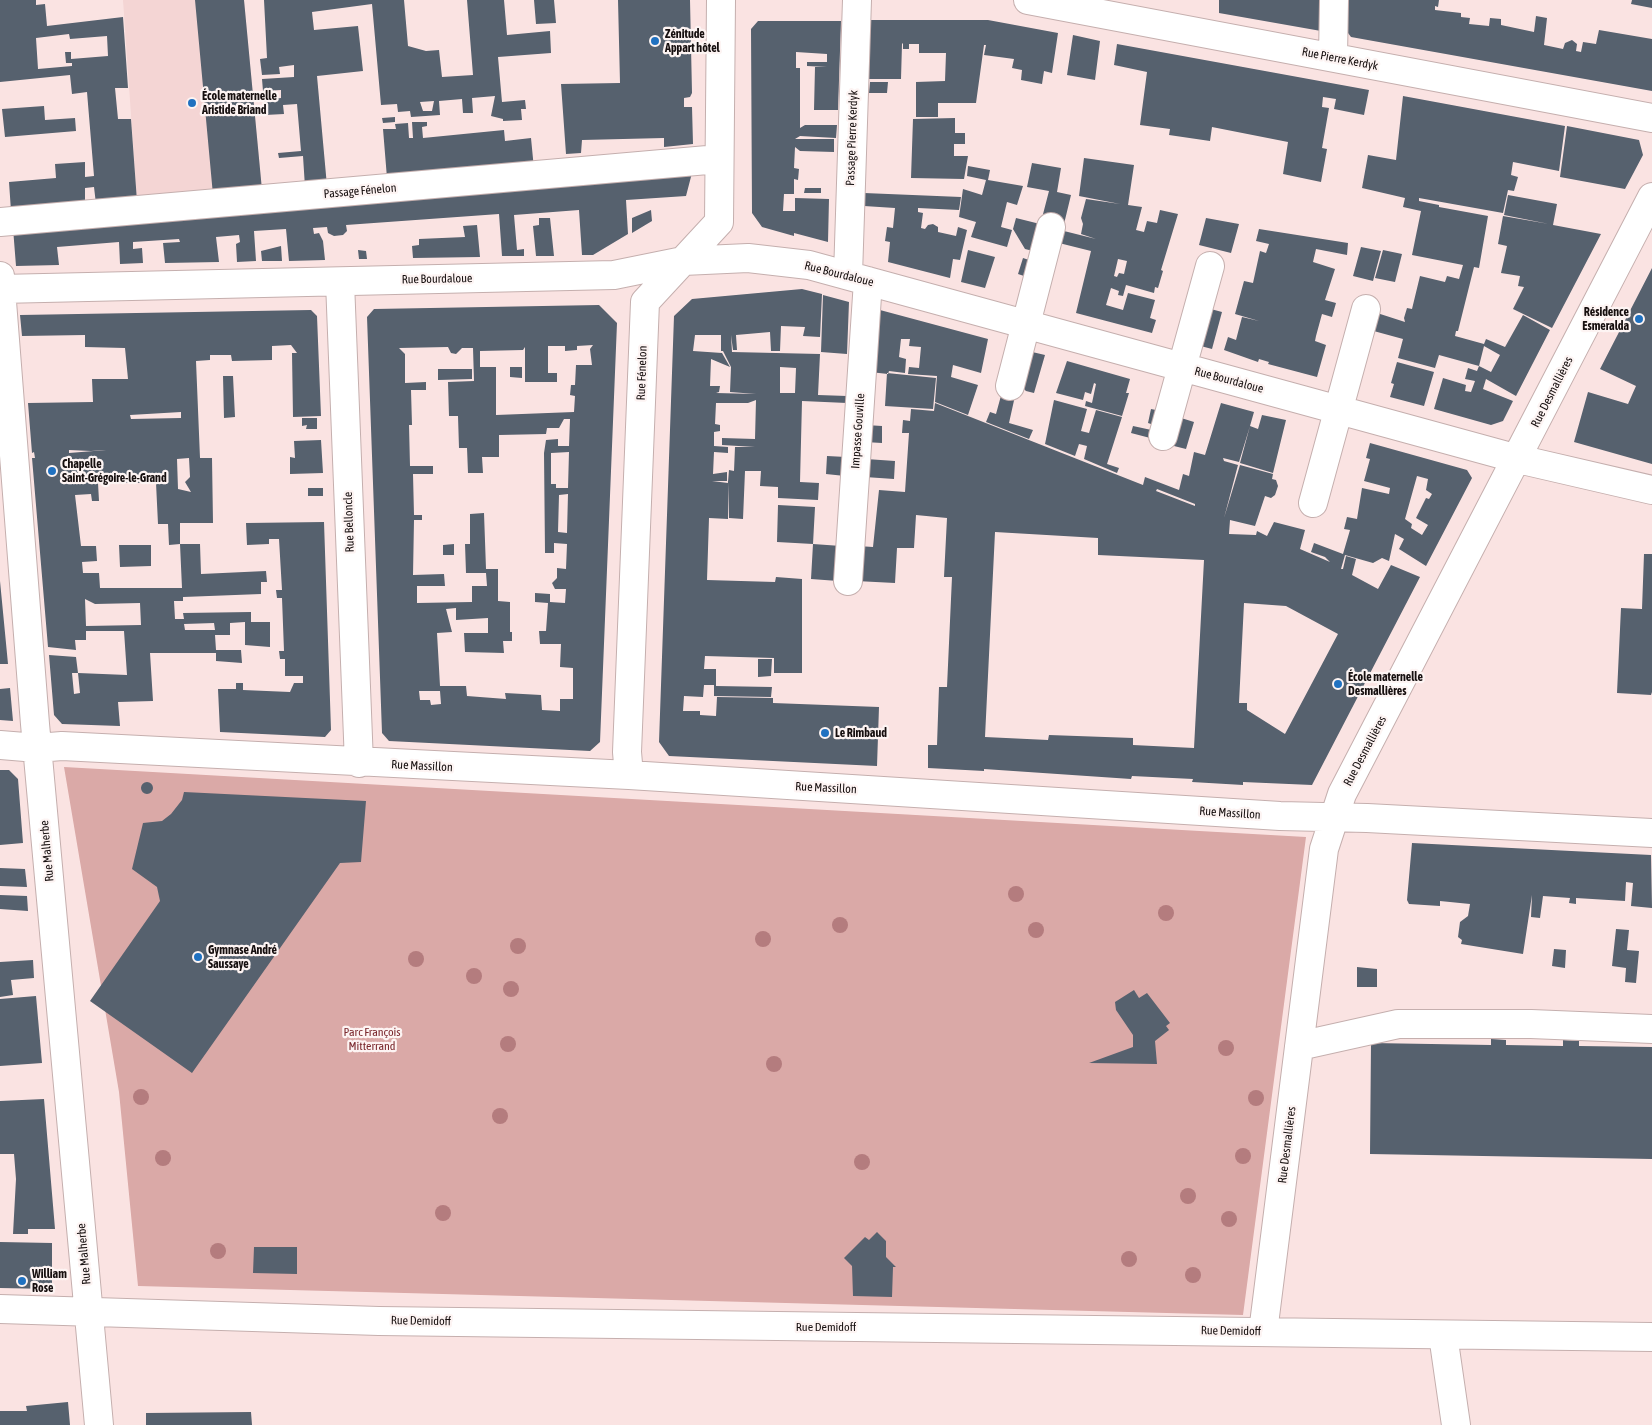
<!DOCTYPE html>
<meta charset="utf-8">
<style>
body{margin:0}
canvas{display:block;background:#fae3e2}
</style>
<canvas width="1652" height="1425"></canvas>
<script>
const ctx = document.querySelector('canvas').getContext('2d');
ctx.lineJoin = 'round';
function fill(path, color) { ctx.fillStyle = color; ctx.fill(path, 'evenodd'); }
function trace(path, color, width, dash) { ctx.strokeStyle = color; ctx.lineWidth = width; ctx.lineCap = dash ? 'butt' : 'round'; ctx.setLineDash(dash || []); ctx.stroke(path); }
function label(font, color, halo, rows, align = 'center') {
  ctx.font = font + ' "Asap Condensed",sans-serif'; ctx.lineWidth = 4.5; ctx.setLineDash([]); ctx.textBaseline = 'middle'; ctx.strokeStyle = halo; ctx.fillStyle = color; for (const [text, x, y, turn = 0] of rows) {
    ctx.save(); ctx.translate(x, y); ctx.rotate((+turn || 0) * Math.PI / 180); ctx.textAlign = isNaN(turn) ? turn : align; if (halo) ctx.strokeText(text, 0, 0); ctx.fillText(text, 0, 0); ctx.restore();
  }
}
fill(new Path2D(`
 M123,0h121l18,190 -125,11z`), '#f4d5d4');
fill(new Path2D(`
 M64,767l1242,70 -63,478 -1105,-29 -19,-194z`), '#daa9a7');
fill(new Path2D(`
 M0,0h36v5l9,-1 2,22 76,-9 5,71h-13l3,31h13l6,82 -41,3 -2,-17 -9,1v-11l9,-1 -7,-84 -15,2 -2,-19 -70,7zM69,34l1,5 37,-3 1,20 -37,3v-7h-6l1,11h6v3l-34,3 -2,-31z
 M195,0h49l18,190 -49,5z
 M264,0h140l4,46 18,5 13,-1 3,27 31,-2 -6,-75h37l3,35 43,-4 1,22 -53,4 4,45 23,-2 1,9h-5l1,11 -19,1v-2l-12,-3 4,-20 -23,2 1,15h-10l-1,-14 -23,2 1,14 -29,2 -1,-6 -12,1 -1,-8 -16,1 -9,-101 -60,8 2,18 44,-4 5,45 -46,5 10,110 -22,1 -2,-31 -24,2 -1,-5 23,-2 -4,-47 -14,1 1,9 -19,1 -1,-15 17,-2v-8l-18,1 -1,-12 32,-2v-12l-15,2 1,7 -18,1 -2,-16 7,-1zM434,101l-2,10h-9l-3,-9z
 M534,0h20l2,23 -20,1z
 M618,0h72l2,93 -2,4 -6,1v9h8l1,37 -29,3v-9l-82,2 -1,13 -15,1 -5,-70 59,-1z
 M1219,0h102v31l-102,-18z
 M1345,0h94l-1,7 -3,-1v4l26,3v4l9,1 -1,6 20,2 1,-8 11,1v6l33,7 2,-16 11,2 -3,27 19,4 2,-6 7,-3 5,4 -1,7 5,1 2,-10 13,2 3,-14 53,9v52l-301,-54 -6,-8z
 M1632,0h20v8l-21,-4z
 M870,20h118l70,13 -6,40 -8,-2 -2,13 -21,-4 1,-10 -10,-2 2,-9 -30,-4 2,-10h-2l-8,58h-38v14h-22v-35l29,-1 1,-28h-27v-9h-10v5h-6v-6l-1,1 -1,35h-33z
 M758,21h83l-3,89h-24l1,-43h12l-20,-1v-4h20v-8l-31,-2v16h4v60l5,-3h32l-1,13 -36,-2 -5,3h39v13l-34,-1 -5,-4 -1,21 5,1 -1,11 -4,-1v15h-10l-1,17h12v-13l34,1 -1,43 -34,-9v3l-32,-9 -10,-14 -1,-184z
 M1073,35l27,6 -5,39 -28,-5z
 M1117,44l252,46 -5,25 -30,-6 2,-10 -13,-2 -1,10 7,1 -7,40 5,1 -6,33 -38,-8 5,-32 -76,-15 -2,14 -41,-6 1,-6 -30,-4 7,-53 -33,-7z
 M870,82h18l-1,11h-18z
 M1403,96l162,30 -6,45 -46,-9 -2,13 7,2 -4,14 -6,-1 -5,23 -84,-15v3l20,4v2l49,9 -9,52 -5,-1 -16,64h-2l-1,5 29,8 2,-5 19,8 18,-32 27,15 -34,66 -30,-17 -3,10 30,12 -10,20 -12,4 -57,-16 9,-31 23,7 -1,6 6,1 4,-11 -10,-2 3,-11 9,3 2,-5 -40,-11 -4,13 -37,-10 5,-19 -33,-9 4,-18 31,10 -1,-4 3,-10 5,1 8,-33 25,6 2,-6 12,3 4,-14 -51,-10 9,-44 -18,-4 2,-9 -43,-10 6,-33 28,5zM1484,346l16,9 -9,17 -12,-6z
 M44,106l1,14 30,-2 1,13 -71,6 -3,-28z
 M395,117v5l-12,1 -1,-5z
 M955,118v15h10v11h-11v12h14l-4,23 -53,-1 2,-59z
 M412,122h15v4l-5,1 1,11 81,-8 1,11 26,-3 3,31 -147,9 -4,-49h13l-1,-5 13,-1 1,15h4z
 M1567,126l72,14 4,15 -18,34 -65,-12z
 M1084,158l50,7 -6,40 14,2 -6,23 8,2 3,-11 10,2 3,-13 18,4 -17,56 2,1 -5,17 -3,-1 -1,6 -28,-8 -3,11 -5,-1 1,-4 -8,-3 -5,17 17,5 5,-17 27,7 -5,18 6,2 -4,13 -76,-20 15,-62 -36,-9 9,-11 32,8 -15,-5 2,-10 -2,-6 5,-19 34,5 -41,-8zM1118,259l9,2 -3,13 -5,-1 -2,4 -3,-1z
 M85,162v43l-74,6 -2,-29 47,-4 -1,-14z
 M1032,163l29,5 -4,24 14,3 -7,29 -22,-6 7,-27 -22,-4z
 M968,166l22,4 -2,10 35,6 -6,19 -10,-3 -6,25 11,3 -5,17 -36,-10 5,-15 -17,-5 4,-28 19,6 4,-15 -19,-4z
 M692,173l-6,23 -60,4 2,34 -35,21h-11l-3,-45 -65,5 3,35 7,-1v7h-22l-3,-42 -153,11 1,6 -4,4 -9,1 -6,-3 -1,-6 -14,1 1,6 5,-1 4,8 2,19 -36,1 -3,-32 -32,2 2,30 -19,1 -1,-18 4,-2 -1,-7 -23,2 3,25 -54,1 -2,-20 17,-1 -1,-3 -46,3v7l9,-1 1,15 -23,1 -1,-22 -62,5 2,18 -43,1 -3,-38z
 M805,188h16v5h-17z
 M864,193l97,4 -2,13 -41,-2v4l5,1 -2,15 4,1 3,-4 5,-1 5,3v5l18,4 2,-9 9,3 -7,30 -7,-1 -3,19 -62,-16 2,-20 -5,-1 2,-14 6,1 2,-20 -31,-2z
 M1508,195l49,9 -4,21 48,9 -49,94 -39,-19 11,-22 -6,-1 2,-10 -19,-3 6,-27 -9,-2 5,-28 46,8 -45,-9z
 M651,210l1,11 -20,12v-15z
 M539,218h11l4,38h-18l-3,-30 6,-1z
 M1016,218l28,7 -7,27 -12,-3 -12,-20z
 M1206,218l33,6 -8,29 -32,-8z
 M477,225l3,32 -67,1 -1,-12 7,-1v-6l46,-2 -2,-11z
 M1259,229l89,14 -1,12 -31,-6 -3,13 22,7 -10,31 11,3 -4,14 -10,-3 -6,22 -1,5 11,4 -9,32 -49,-13 1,-2 -10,-3 -1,3 -34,-12 4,-13 8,3 6,-23 17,4 -24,-7 9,-33 9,2 7,-32 6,2 3,-9 -13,-3z
 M281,246l1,15h-20l-1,-10z
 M1361,247l20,4 -8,30 -20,-5z
 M358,250l8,1 1,8h-8z
 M968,250l27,7 -10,31 -24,-6z
 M1383,250l19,4 -7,28 -20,-4z
 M1023,258l12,4 -5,16 -12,-4z
 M1652,268v196l-78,-22 14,-50 40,12 8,-18 -36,-17z
 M802,289l20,5 -2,43 -17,-1 2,-9 -24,-1 -1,25h-9l-1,-19 -34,3 1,15h-4l-2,-15 1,17 88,2 -2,41 29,1v7l-45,-2 -2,81 19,1 -1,17 -40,-2v-11l-18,-1 1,-15h-16l-2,48 -14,-1 -1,-36 1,-12 5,1 1,-24h20l-33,-2v-7l33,1 1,-39 -8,3h-32l-1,21 5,1v6l-6,1v14l14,1v6l-14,-1 -1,22 14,-2v9h-15l16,2v36l-19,-1 -2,62 68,2 1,-5 26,2v94h-28v-15l-69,-2 -1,13h12v17l56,1 -1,10 -57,-1v-11h-10l-1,12 -19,-1 -1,15h17v4l16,1 1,-19 56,1v5l106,4 -2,59 -208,-10 -10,-14 15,-426 18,-17zM695,335h26v16h2l8,16 -1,25 26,2 -40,-1 3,-1 1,-6h-10l1,-27 19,8 -8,-14 -29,-2zM780,367l16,1 -1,25h-15z
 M823,295l26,7 -2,52 -26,-2z
 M599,305l18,18 -17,419 -10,9 -201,-10 -7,-8 -15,-416 7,-8zM593,345l-3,4 2,16h-16l-1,20h-4l-1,10 5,1 -1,16 -78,3v-48h-16v-16l43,-1 2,-3v35h32v-9h-9v-27h17v5l12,-1v-4zM448,347l3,6 5,1 6,-6h11l1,33 -26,1 1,34h9l1,32h8l1,25h15l-1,-16h17v-22l47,-1 1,-6h12l5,-9h6l-1,27h-11v-7l-12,1 -2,13 1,100h9v-10l13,1 -1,25 -9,-1v10l-5,5 3,6h11l-1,14 -15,-1v-8l-15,-1v9l13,1 -2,28h-7l1,13h21l-1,23 13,1v31h-13v12l-18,-1 -1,-15 -36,-2 1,6 -39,-3 -1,-10h-26l-3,-53 15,-1 -6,-23 10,-1v12l32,-2v15h-24l1,19 39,1 -1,-12h9v-9h-2v-30l-12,-1v-32h-12l-2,-56 -14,1v30h-5l1,29h20l1,13h-15v16l-55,1v-17h28l-1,-12 -31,1 1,-55h8v-5h-8l-1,-41h20v-8h-23l-1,-41h3l-1,-35h15v-8l-21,1v-29l-6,-6zM569,452l-1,36h-12v-4h-5v-31zM568,494l-1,39 -9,-1 1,-37zM419,691h21l1,13 -10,1 -1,-5h-10z
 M1207,308l15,4 -10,37 -15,-4z
 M311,310l6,6 4,100 -28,1 -1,-64h5l-6,-8 -19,1v14l-40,1 -1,-6h-21v5l-14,1 4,97h12l1,65h-33v21h20l1,30 65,-3 1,11h-6v12l-78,3v4h-9l1,18h9l-1,-6 68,-1v10h19v25l-25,-2v-23l-15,1v12h-15l1,15h25l1,13 -26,-2v-8h-66l3,48 -35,1 2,24 -58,-2 -8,-9 -5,-60 27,2 2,16h-6l2,21 6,-1 -2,-20 49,2 -3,-44h-38v9h-11l1,10 -28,-3 -16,-189h3l-1,-6 -2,1 -4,-50 65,-1 -1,-23h36l-3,-31 -40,-1v-12l-63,1 -2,-21zM181,412v6l-50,1 -1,-4zM69,450l22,1 15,-1 -37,3zM189,458l1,19 -5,5 6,10 -13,-3 -1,-30zM98,483h58l2,41h10l1,21 11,-1 2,44h-82l-1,-15h-16l-1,-11 15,-1 -1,-15h-15l-6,-51 16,-1 1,7h7zM85,599l10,5 45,-1 1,22 -55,1zM214,623l1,7h-30l-1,-6z
 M880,310l108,29 -7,34 -28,-8 -2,12 27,8 -10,30 -33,-13 2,-26 -29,-2 1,-7 10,1 2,-21 -12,-1 1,-7h-9l-2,18 7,2 -1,14 -16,-2 -1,3 -18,-2 3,-53z
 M1028,351l17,4 -11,38 -8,-2 -7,-7z
 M1067,361l63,18 -4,14h3l-7,23 -37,-10 1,-5 6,2 4,-19 -2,-1 -3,11 -6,-2 -2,8 -27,-7z
 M1397,362l37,10 -10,34 -34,-9 4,-13 -3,-1z
 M510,367h12v11l-12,-1z
 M438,369h34v10l-34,1z
 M887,373l49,5 -3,31 -48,-3z
 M223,376h10l2,41 -11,1z
 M1002,392l13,4 -6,27 24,7 -4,9 -43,-17 4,-10 6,2z
 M1054,400l33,9 -6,22 8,2 7,-23 26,7 -15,47 12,4 -2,5 -33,-14 3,-13 -8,-2 -4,12 -30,-12z
 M935,403l208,82 2,-8 34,13 4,-16 6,2 5,-24 11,3 16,-52 33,9 -4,14 8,3 4,-14 24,5 -13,53 -33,-10 10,-37 -11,36 -16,-4 1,3 14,4 -14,53 16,-53 33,9 -1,5 4,1 2,6 -3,9 -4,3 -6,-2 -10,30 -25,-6 -1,14 27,1 1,-4 10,5 7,-14 31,8 -5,19 30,13 -5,-5 -14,-5 3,-9 29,11 7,-24 -6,-1 3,-12 10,2 5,-31 27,6 1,-6 -26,-7 6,-22 -4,-1 4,-15 97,27 5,8 -46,88 -27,-17 5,-10 -9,-5 -6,27 -7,-3 -9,5 -28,-8 -4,14h2l3,-13 10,3 -4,16 26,14 13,-24 29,12 -108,208 -69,-3v3l-51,-3 1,-3 -61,-3 -1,3 -147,-10v2l-56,-3v-23h9l2,-58h8l5,-110h-8l3,-59 -31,-3 -2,33h-17l-2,35 -39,-2 2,-35 15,1 6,-57 26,2 4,-59h-7l1,-13 7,1 1,-12 23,2zM1417,476l11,3 -2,11 6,4 -3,5 -3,-1 -10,20 12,7 -6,10 -11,-7 1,-4 -7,-5zM1157,489l38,15v2l-39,-15zM995,532l103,6v17l106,5 -10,188 -61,-3v-7l-84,-3 -1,5 -63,-3zM1244,603l42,3 52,28 -53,100 -38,-24v-7h-8z
 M1151,409l10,2 -4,15 -9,-3z
 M1178,417l16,5 -8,27 -16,-4z
 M302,418h15v11h-11l1,-4 -5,1z
 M866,425l16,1v17l-17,-1z
 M1133,426l23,5 -2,8 -23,-6z
 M321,440l2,33 -33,1v-17l5,1 -1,-17z
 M827,456l19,1 -1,19 -19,-2z
 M866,459l29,2 -1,18 -29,-2z
 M308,488h15v8h-15z
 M778,505l37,2 -2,37 -36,-2z
 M324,522l7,208 -6,7 -105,-5 -2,-43h18v-6h7v7l47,2 4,-9h9v-7h-18v-17h-5l-1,-8h5l-2,-53h-5l-1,-8h6l-3,-51h-10v5l-22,1 -1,-22z
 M454,544v11h-11v-10z
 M813,544l28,2 -3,35 -27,-2z
 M119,545h32v21l-31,1z
 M1644,554h8v138l-1,3 -34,-2 4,-85 21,1z
 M0,581l8,83h-8z
 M758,659h14l-1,17 -13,1z
 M10,688l3,33 -13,-1v-31z
 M0,770h9l9,9 5,64 -23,2z
 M141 788a6 6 0 1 1 12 0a6 6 0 1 1-12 0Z
 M184,792l182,9 -5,61 -21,1 -148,210 -102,-72 70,-100 -3,-14 -25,-18 11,-46 19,-2 9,-7 11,-14z
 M1412,843l239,12 1,53 -21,-2 2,-23 -7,-1 -1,19 -49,-3v6l-7,-1 1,-5 -27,-2 -3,22 -9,-1 1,-22 -9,59 -62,-10 1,-4 -4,-3 2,-15 8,-6 2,-12 -30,-3v5l-31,-2 -2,-4z
 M0,868l25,1 2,18 -27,-1z
 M0,895l27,1 1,15 -28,-2z
 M1616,929l13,1 -2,20 12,1 -3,32 -11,-1 1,-14 -14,-2z
 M1554,949l12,1 -1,18 -13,-2z
 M33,960l1,18 -23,2 2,15 -13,2v-35z
 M1357,967l20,2v18h-20z
 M1134,990l5,8 8,-5 23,30 -4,3 3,4 -14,11 2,23 -68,-1 44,-16v-12l-17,-25 -1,-8z
 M36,996l6,67 -42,3v-67z
 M1491,1039l15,1v5l57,1v-6l16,1v5l73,1v112l-282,-5 1,-111 120,2z
 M44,1099l11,130h-27v5h-15l3,-55 -2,-25h-14v-53z
 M877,1232l9,9v16l10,10h-3l-1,30 -39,-1 -1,-30 -8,-8 21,-21 4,3z
 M0,1242l52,1v46l-52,-1z
 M254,1247h43v27l-44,-1z
 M68,1402l2,23h-70v-14h27l-1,-5z
 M251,1412l1,13h-106v-12z`), '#56616e');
const minor = new Path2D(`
 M1028,0l624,118
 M1333,57l1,-57
 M0,222l719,-63
 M848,275l9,-275
 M0,276l35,448 64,701
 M340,282l19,481
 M0,289l614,-14 69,-14 65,-3 61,7 709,194 134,31
 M1010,386l41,-159
 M1163,436l47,-170
 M1313,503l53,-194
 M848,581l20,-300
 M0,745l37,3 25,-2 567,29 651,41 87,2 285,15
 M629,775l-2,-23 18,-450 74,-80 2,-222
 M1299,1046l99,-22h133l121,5
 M0,1309l379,12 1273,16
 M1263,1332l61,-483 18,-55 310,-597
 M1443,1335l13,90`);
trace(minor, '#c5afae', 30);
trace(minor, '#fff', 28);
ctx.fillStyle = '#b47c7e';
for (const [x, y] of [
 [1016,894],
 [1166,913],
 [840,925],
 [1036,930],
 [763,939],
 [518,946],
 [416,959],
 [474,976],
 [511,989],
 [508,1044],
 [1226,1048],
 [774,1064],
 [141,1097],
 [1256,1098],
 [500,1116],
 [1243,1156],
 [163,1158],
 [862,1162],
 [1188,1196],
 [443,1213],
 [1229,1219],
 [218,1251],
 [1129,1259],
 [1193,1275]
]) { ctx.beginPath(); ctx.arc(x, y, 8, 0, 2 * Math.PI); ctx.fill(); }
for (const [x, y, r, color] of [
 [655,41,5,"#2071c0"],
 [192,103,5,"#2071c0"],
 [1639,319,5,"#2071c0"],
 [52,471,5,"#2071c0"],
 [1338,684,5,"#2071c0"],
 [825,733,5,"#2071c0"],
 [198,957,5,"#2071c0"],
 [22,1281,5,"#2071c0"]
]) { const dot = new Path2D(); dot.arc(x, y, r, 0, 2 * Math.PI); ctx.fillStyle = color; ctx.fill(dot); trace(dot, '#fdf4f3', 2); }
label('bold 12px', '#160f0f', '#fdf4f3', [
 ["Zénitude",665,34],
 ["Appart hôtel",665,48],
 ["École maternelle",202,96],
 ["Aristide Briand",202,110],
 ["Résidence",1629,312,"right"],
 ["Esmeralda",1629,326,"right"],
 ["Chapelle",62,464],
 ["Saint-Grégoire-le-Grand",62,478],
 ["École maternelle",1348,677],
 ["Desmallières",1348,691],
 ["Le Rimbaud",835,733],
 ["Gymnase André",208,950],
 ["Saussaye",208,964],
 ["William",32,1274],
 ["Rose",32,1288]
], 'left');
label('12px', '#160f0f', '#fdf4f3', [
 ["Rue Pierre Kerdyk",1340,59,11],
 ["Passage Pierre Kerdyk",852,138,-88],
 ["Passage Fénelon",360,191,-5],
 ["Rue Bourdaloue",839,274,14],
 ["Rue Bourdaloue",437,279,-1],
 ["Rue Fénelon",642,373,-88],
 ["Rue Bourdaloue",1229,380,15],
 ["Rue Desmallières",1552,392,-63],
 ["Impasse Gouville",858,431,-86],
 ["Rue Belloncle",349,522,-92],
 ["Rue Desmallières",1365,751,-62],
 ["Rue Massillon",422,766,3],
 ["Rue Massillon",826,788,3],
 ["Rue Massillon",1230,813,4],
 ["Rue Malherbe",47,851,-95],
 ["Rue Desmallières",1287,1145,-83],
 ["Rue Malherbe",84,1254,-95],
 ["Rue Demidoff",421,1321,1],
 ["Rue Demidoff",826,1327],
 ["Rue Demidoff",1231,1331,1]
]);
label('12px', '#7a282d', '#fdf4f3', [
 ["Parc François",372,1032],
 ["Mitterrand",372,1046]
]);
</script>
